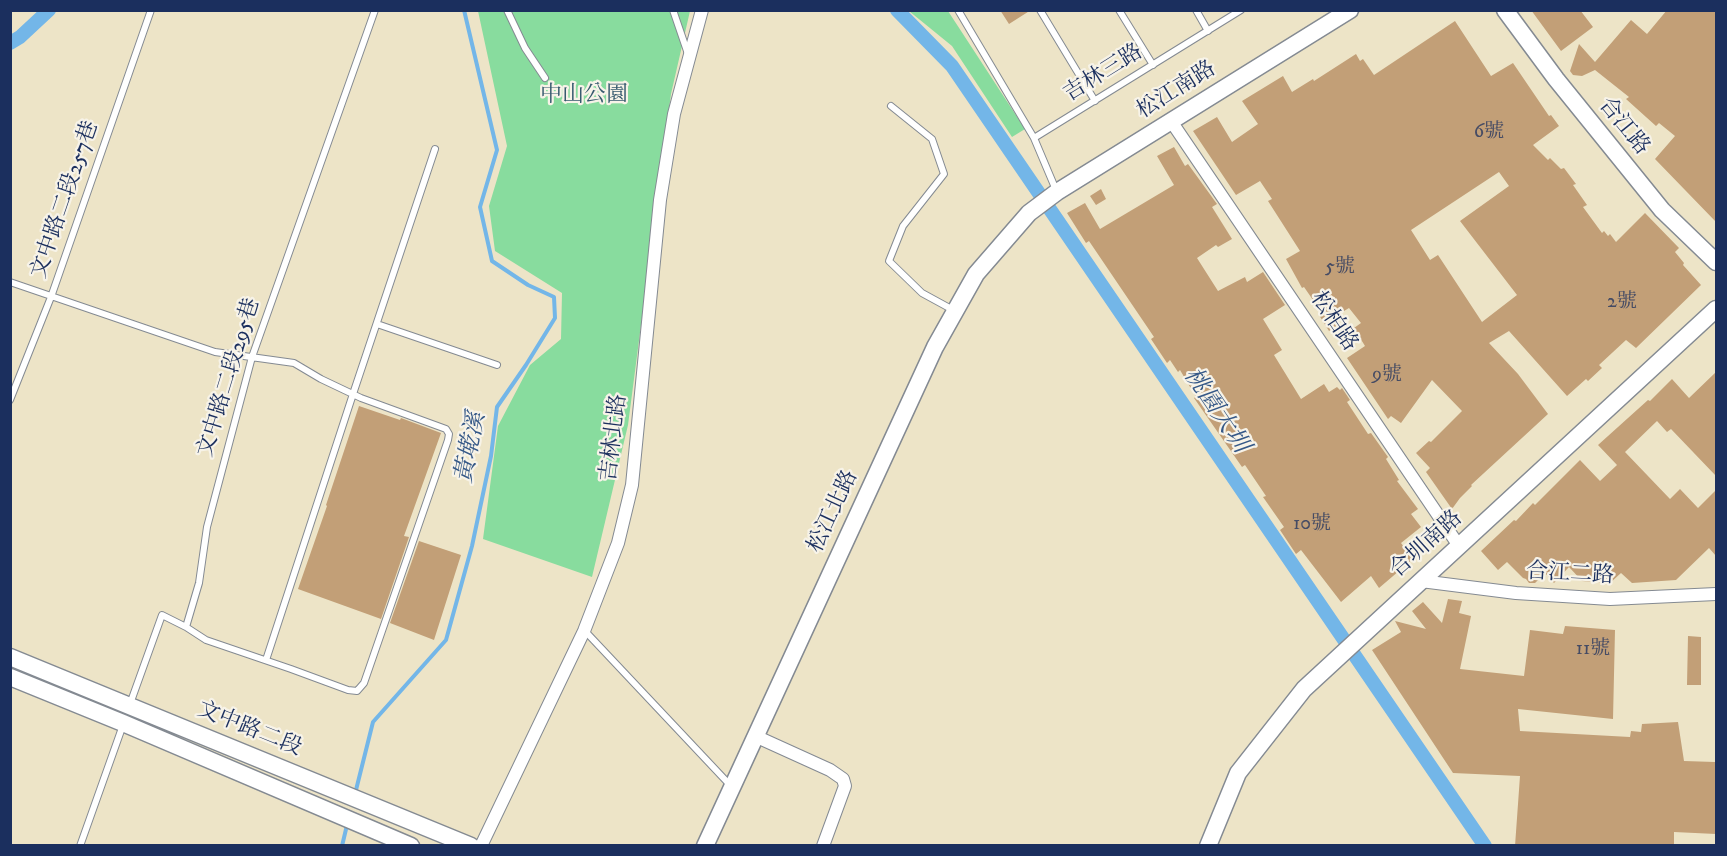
<!DOCTYPE html>
<meta charset="utf-8">
<style>
body{margin:0}
#map{position:relative;width:1727px;height:856px;overflow:hidden;background:#ede4c7;font-family:"IM FELL DW Pica",serif}
canvas{display:block}
.frame{position:absolute;inset:0;border:12px solid #1b2f5e;pointer-events:none}
</style>
<div id="map">
<canvas width="1727" height="856"></canvas>
<div class="frame"></div>
</div>
<script>
const ctx = document.querySelector('canvas').getContext('2d');
ctx.lineJoin = 'round';
function fill(path, color) { ctx.fillStyle = color; ctx.fill(path, 'evenodd'); }
function trace(path, color, width, dash) { ctx.strokeStyle = color; ctx.lineWidth = width; ctx.lineCap = dash ? 'butt' : 'round'; ctx.setLineDash(dash || []); ctx.stroke(path); }
function label(font, color, halo, rows, align = 'center') {
  ctx.font = font + ' "IM FELL DW Pica","Noto Serif TC",serif'; ctx.lineWidth = 4.5; ctx.setLineDash([]); ctx.textBaseline = 'middle'; ctx.strokeStyle = halo; ctx.fillStyle = color; for (const [text, x, y, turn = 0] of rows) {
    ctx.save(); ctx.translate(x, y); ctx.rotate((+turn || 0) * Math.PI / 180); ctx.textAlign = isNaN(turn) ? turn : align; if (halo) ctx.strokeText(text, 0, 0); ctx.fillText(text, 0, 0); ctx.restore();
  }
}
fill(new Path2D(`
 M478,11h212l-19,83 -43,331 -36,152 -109,-38 15,-113 32,-61 31,-26 1,-46 -67,-42 -6,-45 18,-60z
 M909,11h39l77,118 -13,8 -60,-91z`), '#88dc9e');
trace(new Path2D(`
 M355,794l18,-72 73,-82 26,-94 19,-90 6,-49 29,-42 29,-47 -1,-21 -26,-12 -36,-24 -12,-54 17,-57 -33,-140
 M342,846l5,-21`), '#73b6e8', 4);
trace(new Path2D(`
 M897,10l55,56 533,780
 M10,43l10,-6 29,-27`), '#73b6e8', 14);
fill(new Path2D(`
 M1000,10h31l-22,14z
 M1531,10h49l13,17 -32,24z
 M1667,10h49v212l-61,-63 20,-23 -16,-13 -3,3 -30,-27 3,-2 -34,-27 -13,6 -9,-1 -3,-4 9,-27 16,18 36,-42 16,14z
 M1455,21l36,55 22,-13 36,53 2,-1 8,11 -26,19 15,15 2,-2 11,11 3,-1 12,16 -3,1 14,20 -4,2 19,26 2,-2 4,5 2,-2 6,8 29,-29 34,35 -4,4 9,11 -1,2 18,20 -65,63 -10,-8 -27,25 3,3 -14,13 -2,-2 -19,17 -58,-65 -20,12 29,31 30,40 -77,71 1,1 -12,12 -8,11 -26,-37 4,-4 -14,-15 13,-12 2,1 31,-31 -30,-31 -31,43 -10,-7 -3,3 -41,-61 18,-12 -11,-18 7,-5 -12,-15 -15,9 4,8 -9,6 -10,-16 3,-2 -18,-26 -2,1 -16,-29 14,-8 -32,-50 4,-2 -12,-18 -24,14 -43,-64 24,-14 15,25 26,-18 -16,-23 41,-25 9,16 21,-13 1,2 42,-27 4,7 3,-2 11,16zM1499,172l10,14 -49,35 57,74 -35,27 -44,-67 -8,5 -19,-30z
 M1174,147l11,19 3,-2 29,40 -5,3 20,32 -14,8 -2,-2 -19,13 21,33 27,-14 2,5 16,-10 22,33 -22,14 19,31 -8,5 27,44 23,-15 5,8 8,-5 3,3 2,-2 8,12 -3,2 21,32 3,-1 17,24 -2,2 13,21 -2,1 21,28 -7,5 10,13 -20,16 12,16 -34,29 -8,-12 -30,26 -40,-52 -5,4 -16,-24 4,-3 -21,-30 3,-1 -21,-31 -3,2 -48,-69 2,-1 -16,-27 -2,2 -8,-12 -3,3 -16,-24 3,-2 -65,-96 -3,2 -19,-30 18,-10 15,26 74,-44 -17,-29z
 M1101,189l5,10 -10,6 -6,-9z
 M1716,372v104l-45,-47 -4,3 -10,-11 -32,31 45,47 10,-10 18,19 18,-18v66l-7,-8 -33,32 -44,3 -11,-10 -11,10 -28,-2 -13,-14 -15,16 -9,-10 -10,10h-6l-3,-4 -3,-1 -16,-16 -9,8 -17,-19 33,-31 2,1 17,-18 2,2 45,-45 20,21 17,-16 -19,-20 50,-45 2,1 22,-22 17,19z
 M359,406l41,14 1,-2 40,15 -37,103 5,1 -28,82 -83,-30 29,-83 -1,-1z
 M419,541l42,14 -27,85 -44,-17z
 M1448,599l14,2 -3,12 12,3 -11,53 64,7 6,-46 33,4 2,-8 50,4 -2,89 -95,-10 2,22 110,6 1,-6 10,1 1,-8 36,-2 6,39 31,1 1,72 -42,-2v14h-159l5,-70 -67,-3 -81,-123 29,-18 -6,-11 31,8 -14,-18 11,-9 19,21z
 M1688,636l13,1v48h-14z`), '#c29f77');
const lane = new Path2D(`
 M507,10l18,38 20,30
 M673,10l15,44
 M958,10l76,128
 M1040,10l55,91
 M1119,10l34,55
 M1196,10l12,21
 M891,106l41,33 12,35 -41,52 -14,35 33,32 33,18
 M1056,190l-22,-52 207,-128
 M10,282l205,70 79,11 27,16 40,19 85,31 3,5 -1,6 -84,243 -7,8 -9,-1 -57,-21 -85,-29 -20,-13
 M377,324l120,41
 M10,400l41,-103 100,-287
 M585,631l145,154
 M266,660l87,-266 82,-245
 M130,704l32,-89 24,12 13,-44 8,-56 45,-170 123,-347
 M80,846l43,-121`);
const street = new Path2D(`
 M1171,121l288,425
 M1421,581l95,12 94,6 106,-5
 M755,736l75,34 13,9 2,7 -22,60
 M481,846l103,-215 34,-88 14,-58 28,-285 14,-86 28,-104`);
const secondary = new Path2D(`
 M1505,10l51,69 106,131 54,52
 M10,657l461,189
 M10,677l113,46 288,123
 M705,846l230,-499 41,-73 53,-61 28,-21 293,-182
 M1208,846l30,-73 66,-84 412,-380`);
trace(lane, '#848a92', 8);
trace(street, '#848a92', 14);
trace(secondary, '#848a92', 19);
trace(lane, '#fff', 6);
trace(street, '#fff', 12);
trace(secondary, '#fff', 16);
label('20px', '#454b64', null, [
 ["6號",1489,133],
 ["5號",1340,268],
 ["2號",1622,303],
 ["9號",1387,376],
 ["10號",1312,525],
 ["11號",1593,650]
]);
label('22px', '#1b2f5e', '#f7f3e8', [
 ["吉林三路",1104,74,-32],
 ["松江南路",1177,91,-32],
 ["合江路",1623,127,51],
 ["文中路二段257巷",66,200,-71],
 ["松柏路",1333,322,56],
 ["文中路二段295巷",230,378,-73],
 ["吉林北路",615,438,-83],
 ["松江北路",834,512,-65],
 ["合圳南路",1427,545,-42],
 ["合江二路",1570,575,3],
 ["文中路二段",249,730,22]
]);
label('22px', '#365a6e', '#f7f3e8', [
 ["中山公園",584,96]
]);
label('italic 24px', '#355887', '#f7f3e8', [
 ["桃園大圳",1215,411,56],
 ["黃墘溪",472,448,-79]
]);
</script>
